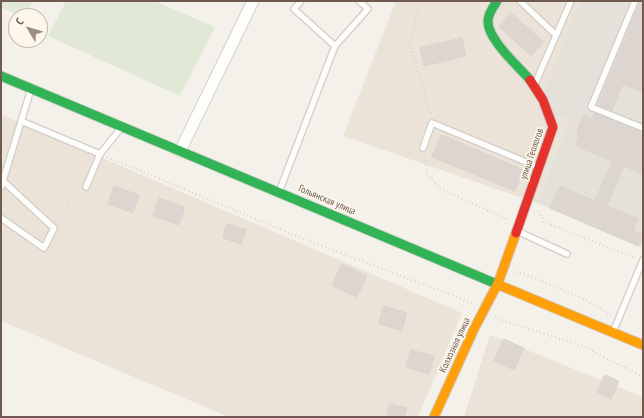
<!DOCTYPE html>
<meta charset="utf-8">
<style>
body{margin:0}
#map{position:relative;width:644px;height:418px;overflow:hidden;background:#f4f0ea;font-family:"PT Sans Narrow",sans-serif}
canvas{display:block}
.frame{position:absolute;inset:0;border:2px solid #6e5a4e;pointer-events:none}
.north{position:absolute;left:8px;top:8px;width:40px;height:40px;box-sizing:border-box;background:#fcf6eb;border:1px solid #c3b8ac;border-radius:50%;rotate:308deg;font-size:11px;font-weight:700;line-height:16px;text-align:center;color:#6e5a4e}
.north::after{content:'';display:block;margin:auto;width:14px;height:18px;background:#9d8e85;clip-path:polygon(50% 0,100% 100%,50% 72%,0 100%)}
</style>
<div id="map">
<canvas width="644" height="418"></canvas>
<div class="frame"></div>
<div class="north">С</div>
</div>
<script>
const ctx = document.querySelector('canvas').getContext('2d');
ctx.lineJoin = 'round';
function fill(path, color) { ctx.fillStyle = color; ctx.fill(path, 'evenodd'); }
function trace(path, color, width, dash) { ctx.strokeStyle = color; ctx.lineWidth = width; ctx.lineCap = dash ? 'butt' : 'round'; ctx.setLineDash(dash || []); ctx.stroke(path); }
function label(font, color, halo, rows, align = 'center') {
  ctx.font = font + ' "PT Sans Narrow",sans-serif'; ctx.lineWidth = 3.5; ctx.setLineDash([]); ctx.textBaseline = 'middle'; ctx.strokeStyle = halo; ctx.fillStyle = color; for (const [text, x, y, turn = 0] of rows) {
    ctx.save(); ctx.translate(x, y); ctx.rotate((+turn || 0) * Math.PI / 180); ctx.textAlign = isNaN(turn) ? turn : align; if (halo) ctx.strokeText(text, 0, 0); ctx.fillText(text, 0, 0); ctx.restore();
  }
}
fill(new Path2D(`
 M396,1h184l-42,108 31,11 -32,83 -194,-67z
 M3,115l459,198 -44,104h-189l-228,-96v-201z
 M490,335l153,62v20h-179z`), '#ece3d8');
fill(new Path2D(`
 M580,1h63v247l-106,-45 32,-83 -32,-11z`), '#e6e0db');
fill(new Path2D(`
 M1,1h33l-10,15 -23,-8z
 M66,1h88l61,26 -35,69 -132,-60z`), '#e1e9d6');
const building = new Path2D(`
 M641,1h2v91l-20,-8 -11,27 -14,-6z
 M511,13l33,29 -13,14 -32,-29z
 M462,38l4,18 -42,10 -4,-18z
 M595,113l48,21v40l-19,-8 -17,40 31,13 -5,11 10,5 -5,11 -88,-38 10,-22 35,15 17,-40 -36,-15 3,-13 -2,-2 7,-16 9,3z
 M442,135l82,35 -9,21 -83,-34z
 M114,186l25,9 -6,18 -25,-9z
 M159,198l26,9 -6,18 -26,-9z
 M227,224l19,6 -5,14 -18,-6z
 M342,264l25,12 -10,21 -25,-11z
 M384,306l23,7 -5,18 -23,-7z
 M504,339l20,9 -10,22 -20,-9z
 M411,350l23,6 -5,18 -23,-7z
 M605,375l14,6 -8,18 -14,-7z
 M390,404l17,4 -3,9h-17z`);
fill(building, '#ddd6d0');
trace(building, '#dcd4cd', 1);
const lane = new Path2D(`
 M301,1l-7,8 41,37
 M520,1l36,34
 M635,1l-44,106 52,21
 M535,84l36,-83
 M21,121l79,33
 M423,148l9,-25 106,44
 M1,187l30,-98
 M86,187l14,-33 21,-26
 M279,192l56,-146 33,-37 -9,-8
 M1,218l43,30 10,-20 -51,-47
 M517,231l50,23
 M613,332l30,-72`);
const street = new Path2D(`
 M180,151l73,-150`);
const fast = new Path2D(`
 M497,1c-4,6 -9,13 -9,20 -1,18 31,46 42,59
 M1,76l498,209`);
const slow = new Path2D(`
 M499,285l144,60
 M434,417l40,-88 24,-46 18,-50`);
const jam = new Path2D(`
 M516,233l37,-106 -10,-27 -13,-20`);
trace(lane, '#d3cdc8', 8);
trace(street, '#d3cdc8', 13);
trace(fast, '#d2ccc5', 11);
trace(slow, '#d2ccc5', 11);
trace(jam, '#d2ccc5', 11);
trace(new Path2D(`
 M420,1l-10,43 21,71
 M107,157l197,82 169,64
 M425,157l2,16 12,15 67,31
 M538,211l6,11 91,36
 M59,220l18,-31
 M516,272l9,2 56,24 30,16
 M495,316l6,4 82,26 60,31`), '#d5d0cb', 2, [1, 3]);
trace(lane, '#fdfdfc', 5.5);
trace(street, '#fdfdfc', 11);
trace(fast, '#30b455', 9);
trace(slow, '#ff9f0a', 9);
trace(jam, '#e5322d', 9);
label('10px', '#6e5a4e', '#fcf6eb', [
 ["улица Геологов",532,154,-71],
 ["Гольянская улица",327,200,23],
 ["Колхозная улица",455,345,-65]
]);
</script>
